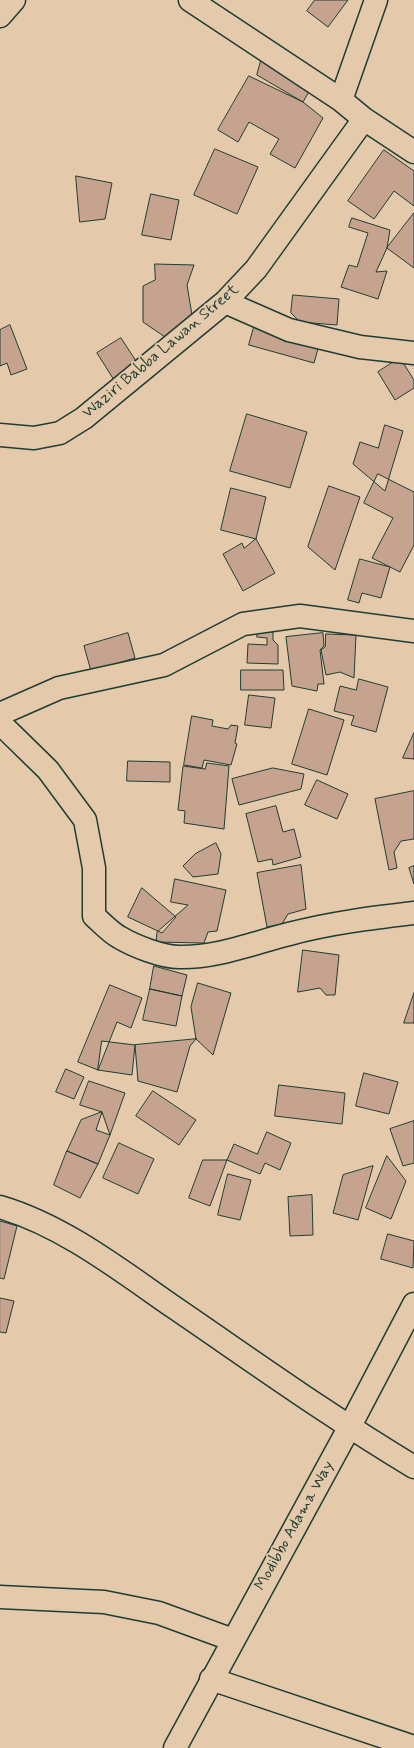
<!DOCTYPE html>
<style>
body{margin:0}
canvas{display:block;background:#e4caab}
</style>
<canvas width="414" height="1748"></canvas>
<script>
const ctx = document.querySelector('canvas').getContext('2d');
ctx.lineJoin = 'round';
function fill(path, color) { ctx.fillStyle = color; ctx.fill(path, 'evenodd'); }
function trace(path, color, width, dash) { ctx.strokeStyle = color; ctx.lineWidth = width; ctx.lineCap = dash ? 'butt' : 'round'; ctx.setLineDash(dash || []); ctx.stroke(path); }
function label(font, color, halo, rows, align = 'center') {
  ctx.font = font + ' Mynerve,sans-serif'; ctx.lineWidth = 3.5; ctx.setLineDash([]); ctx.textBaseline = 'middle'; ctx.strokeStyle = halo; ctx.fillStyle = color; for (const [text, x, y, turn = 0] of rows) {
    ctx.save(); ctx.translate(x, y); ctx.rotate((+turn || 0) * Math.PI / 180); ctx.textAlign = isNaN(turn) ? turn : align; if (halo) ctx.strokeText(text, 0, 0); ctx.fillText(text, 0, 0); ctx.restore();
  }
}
const building = new Path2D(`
 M315,0h33l-20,27 -21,-16z
 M261,61l49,29 -7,12 -46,-27z
 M249,76l54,26 20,16 -28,50 -25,-14 9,-15 -30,-17 -11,20 -20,-12z
 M215,149l43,18 -21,47 -43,-19z
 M384,150l30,21v35l-20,-15 -20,28 -26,-18z
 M76,176l36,7 -7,36 -25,3z
 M151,194l28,6 -8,40 -29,-5z
 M414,213v55l-27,-20z
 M352,218l38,12 -3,18 -11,24 11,-1 -9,28 -37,-12 8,-22 8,2 11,-34 -19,-6z
 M155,264l39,1 -7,20 5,30 -27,22 -22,-15v-36l12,-6z
 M293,295l46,4 -2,26 -37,-3 -9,-9z
 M256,320l65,18 -7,25 -65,-18z
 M10,325l17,44 -16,6 -4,-12 -7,3v-36z
 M121,338l17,26 -24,16 -17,-27z
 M400,358l14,22v8l-19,12 -17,-28z
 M247,414l60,18 -17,56 -60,-17z
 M385,425l18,6 -18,60 -32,-27 7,-22 18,6z
 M378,474l36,18v53l-14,27 -28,-14 21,-40 -29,-15z
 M329,486l31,11 -25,73 -27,-23z
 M231,488l35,9 -10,42 -35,-9z
 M256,539l19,34 -32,18 -20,-37 19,-11 2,5z
 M360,559l30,8 -9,31 -19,-5 -3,10 -11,-3z
 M258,631l15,1v8l5,5v19l-31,-1 1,-19 19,1v-7l-10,-1z
 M128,633l7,25 -44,13 -7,-25z
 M323,633l1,13 -4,4 4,34h-6l-1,7 -25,-5 -6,-49z
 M326,634l30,1 -2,43 -14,-6 -14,3 -5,-25 4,-3z
 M241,670h42l1,20h-43z
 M359,679l29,8 -12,45 -25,-7 3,-9 -20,-5 6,-25 16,4z
 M249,695l26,3 -4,30 -26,-3z
 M309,709l35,11 -17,55 -35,-11z
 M192,716l21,4 -1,6 16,3 3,-4 7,1 -3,17 2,1 -6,21 -27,-5 -2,8 -18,-3z
 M414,733v26l-11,-1z
 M128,761l42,1v20l-43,-1z
 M207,763l22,3 -5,63 -40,-6 1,-12 -7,-1 5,-44 22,3z
 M273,768l31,6 -3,15 -62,16 -7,-26z
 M317,780l31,14 -11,25 -32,-14z
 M414,791v48l-13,2 -7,11 3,16 -8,2 -14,-71z
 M276,806l7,26 11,-3 7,28 -28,8 -1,-6 -14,3 -12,-48z
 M216,843l5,11 -3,20 -25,3 -10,-11 12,-12z
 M301,865l5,44 -18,5 -6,10 -15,3 -10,-54z
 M414,866v18l-5,-16z
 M175,879l51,11 -9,41 -9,1 -4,11 -48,-1 1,-10 31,-27 -17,-3z
 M142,888l34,29 -14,16 -34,-16z
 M303,950l36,5 -4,40h-9l-6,-7 -22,4z
 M154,966l33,9 -5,21 -32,-7z
 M198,983l33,10 -18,62 -17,-16 -5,-32z
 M110,985l32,13 -11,30 -14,-6 -19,48 -20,-8z
 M150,989l32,7 -6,30 -33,-6z
 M414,993v30h-10z
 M196,1039l-6,7 -13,46 -39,-11 -3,-36z
 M102,1041l33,4 -3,30 -34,-5z
 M66,1069l18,8 -10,22 -18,-7z
 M364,1073l34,9 -9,32 -33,-8z
 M89,1081l36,12 -15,42 -14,-5 6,-18 -22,-7z
 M279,1085l66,8 -3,31 -67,-8z
 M153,1091l43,29 -17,25 -43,-29z
 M102,1112l8,23 -12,29 -31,-13 14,-31z
 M414,1121v42l-11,3 -13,-37z
 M267,1132l24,11 -11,27 -15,-7 -5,11 -33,-14 7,-16 23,10z
 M119,1143l35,16 -16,35 -35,-16z
 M67,1151l31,13 -18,34 -26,-13z
 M387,1156l19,25 -15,38 -25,-11z
 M203,1160h24l-17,46 -21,-8z
 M373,1166l-15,54 -25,-7 10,-38z
 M228,1174l23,6 -11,40 -22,-5z
 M312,1195l1,40 -23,1 -2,-39z
 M0,1221l17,5 -13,53 -4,-1z
 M388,1234l26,7 -1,27 -32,-9z
 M0,1298l14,3 -8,32 -6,-1z`);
fill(building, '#c6a38e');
trace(building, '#1f3d34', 1);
const minor = new Path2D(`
 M190,0l151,100 23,19 50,33
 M0,16l14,-16
 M341,100l35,-100
 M225,302l64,28 71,17 54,6
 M0,435l34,3 26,-5 24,-15 141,-116 31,-33 108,-150
 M0,714l59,-26 105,-23 79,-41 57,-8 114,15
 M0,723l48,47 37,50 9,48v48c8,7 16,16 25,21 15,9 43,20 60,20 37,1 74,-14 110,-23 41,-11 83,-16 125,-21
 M0,1207c64,19 120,63 175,101 79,54 157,110 239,159
 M0,1597l104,5 55,11 74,27
 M211,1679l203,68`);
const major = new Path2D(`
 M175,1748l174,-320 65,-124`);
trace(minor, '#1f3d34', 25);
trace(major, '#1f3d34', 25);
trace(minor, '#e4caab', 22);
trace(major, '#e4caab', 22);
label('16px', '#1f3d34', '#e4caab', [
 ["Waziri Babba Lawan Street",161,352,-40],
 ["Modibbo Adama Way",295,1526,-61]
]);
</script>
